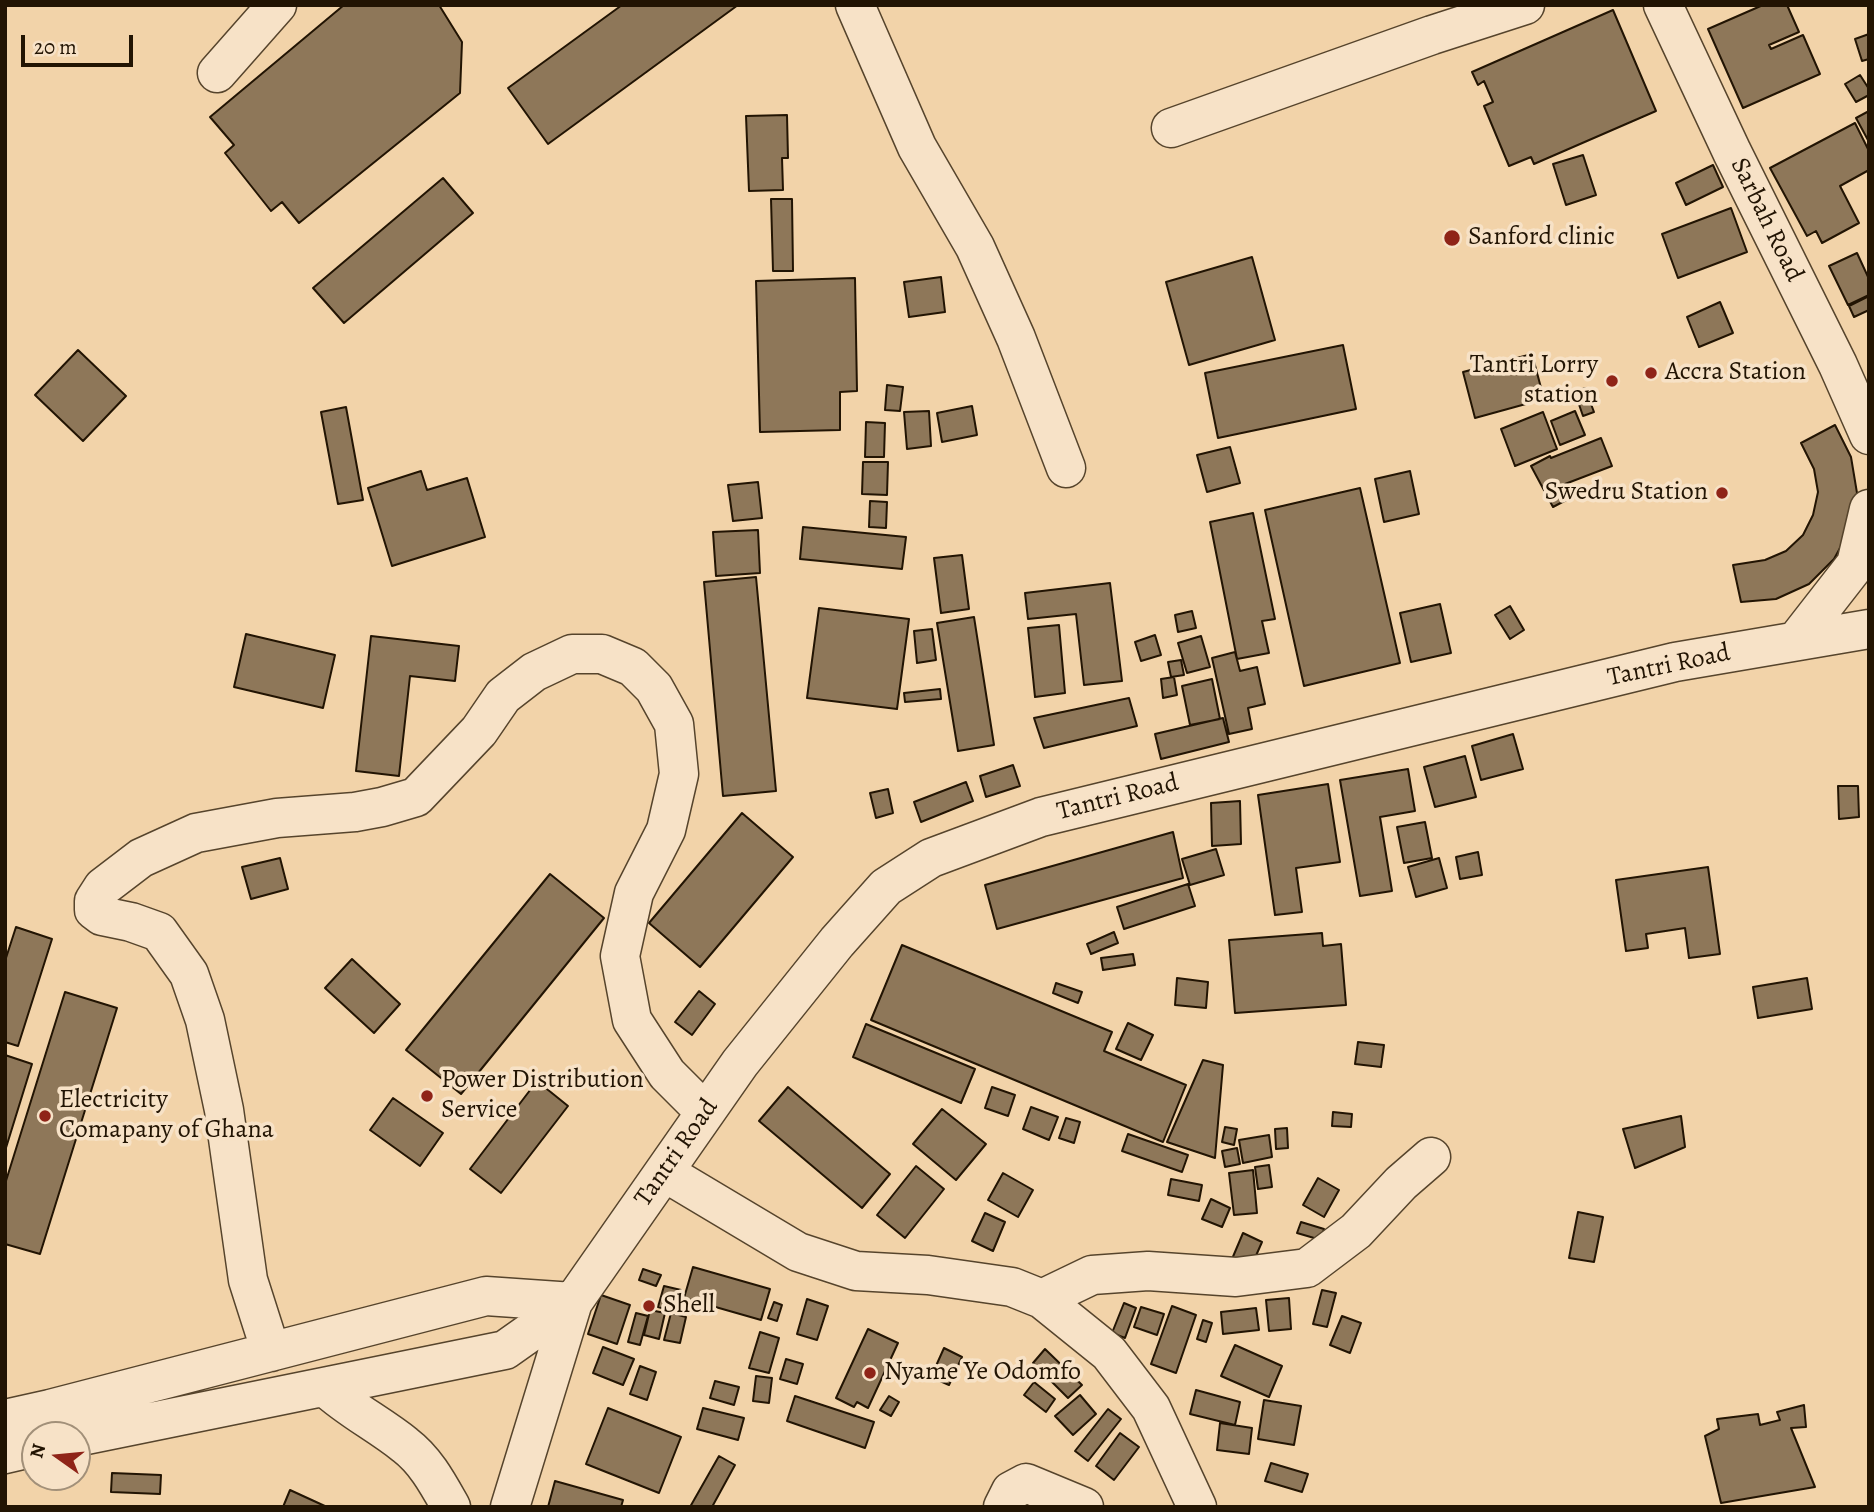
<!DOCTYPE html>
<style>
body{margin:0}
#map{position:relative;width:1874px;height:1512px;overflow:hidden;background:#f2d3a9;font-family:Alegreya,serif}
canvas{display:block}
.frame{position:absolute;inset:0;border:7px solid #221403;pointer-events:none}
.north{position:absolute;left:21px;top:1421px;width:70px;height:70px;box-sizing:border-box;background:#f7e2c7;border:2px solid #a29079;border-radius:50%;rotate:285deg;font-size:19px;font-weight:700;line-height:28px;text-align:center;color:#221403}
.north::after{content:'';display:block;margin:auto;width:24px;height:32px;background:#8f2418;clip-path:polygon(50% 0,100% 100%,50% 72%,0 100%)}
.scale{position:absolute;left:21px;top:35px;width:112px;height:32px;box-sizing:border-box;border:4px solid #221403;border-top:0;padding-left:9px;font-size:21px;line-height:24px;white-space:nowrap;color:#221403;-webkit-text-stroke:5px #f7e2c7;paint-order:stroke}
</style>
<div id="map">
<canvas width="1874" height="1512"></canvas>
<div class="frame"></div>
<div class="north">N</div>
<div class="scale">20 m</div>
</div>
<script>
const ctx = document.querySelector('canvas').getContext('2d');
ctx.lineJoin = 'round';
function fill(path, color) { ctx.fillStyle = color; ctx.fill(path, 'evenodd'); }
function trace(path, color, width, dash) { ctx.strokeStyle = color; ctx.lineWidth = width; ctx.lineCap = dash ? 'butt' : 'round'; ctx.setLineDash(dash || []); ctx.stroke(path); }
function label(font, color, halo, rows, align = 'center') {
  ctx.font = font + ' Alegreya,serif'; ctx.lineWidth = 7; ctx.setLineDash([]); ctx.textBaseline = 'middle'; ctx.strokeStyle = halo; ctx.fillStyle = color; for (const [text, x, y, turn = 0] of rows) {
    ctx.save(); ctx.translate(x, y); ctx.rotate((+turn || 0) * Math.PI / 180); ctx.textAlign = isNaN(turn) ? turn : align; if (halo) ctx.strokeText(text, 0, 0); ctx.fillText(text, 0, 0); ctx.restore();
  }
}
const building = new Path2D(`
 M344,5h95l23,37 -2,51 -161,130 -17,-21 -11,9 -46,-58 9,-8 -24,-28z
 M622,5h116l-190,139 -40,-56z
 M1763,5h24l12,27 -30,13 2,4 32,-14 17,39 -77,34 -35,-79z
 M1613,10l43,101 -122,53 -3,-7 -22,9 -25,-60 9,-4 -9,-21 -6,4 -6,-13z
 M1869,34v25l-7,2 -7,-22z
 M1860,75l9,14v6l-13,7 -11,-18z
 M1869,111v31l-13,-24z
 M787,115l1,43h-6l1,32 -34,1 -3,-75z
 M1855,123l14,28v19l-29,16 19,37 -37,20 -6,-12 -9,5 -37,-68z
 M1583,155l13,40 -30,10 -13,-41z
 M1713,165l10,22 -37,18 -10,-22z
 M443,178l30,35 -129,110 -31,-35z
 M771,199h21l1,72h-20z
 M1731,208l16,44 -69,26 -16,-44z
 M1857,253l12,26v16l-21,10 -19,-39z
 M1252,257l23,83 -86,25 -23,-83z
 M941,277l4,35 -36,5 -5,-35z
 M855,278l2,113 -17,1v38l-80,2 -4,-151z
 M1869,296v14l-15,7 -5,-11z
 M1720,302l13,31 -34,14 -12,-30z
 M1343,345l13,64 -138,29 -13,-65z
 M78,350l48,46 -43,45 -48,-46z
 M1532,354l12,45 -69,19 -12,-46z
 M887,385l16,2 -3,24 -15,-1z
 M1585,388l9,24 -11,4 -8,-23z
 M972,406l5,29 -35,7 -5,-29z
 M346,407l17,93 -25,4 -17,-92z
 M929,411l2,35 -24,3 -3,-37z
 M1575,411l10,24 -25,10 -9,-24z
 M1543,412l14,37 -42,17 -14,-37z
 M866,422l19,1 -1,34h-19z
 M1835,425l16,32 6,36 -6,35 -17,31 -25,25 -33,15 -35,3 -8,-37 32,-5 21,-9 17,-16 10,-20 5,-23 -4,-23 -13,-26z
 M1601,438l11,28 -47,18 7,13 -19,10 -22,-41 19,-10 1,2z
 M1230,447l10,36 -33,9 -10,-37z
 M863,462h25l-1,33 -25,-1z
 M421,471l6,19 40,-12 18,59 -93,29 -24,-78z
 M1410,471l9,43 -35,8 -9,-43z
 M758,482l4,36 -29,3 -5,-36z
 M1360,488l40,175 -96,23 -39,-176z
 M870,501l17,1 -1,26 -17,-1z
 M1253,513l22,106 -13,2 7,32 -32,6 -27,-137z
 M803,527l103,10 -4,32 -102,-10z
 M758,530l2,43 -44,3 -3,-44z
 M962,555l7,54 -28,4 -7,-55z
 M756,577l20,214 -53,5 -19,-214z
 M1110,583l12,98 -38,4 -8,-71 -48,5 -3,-26z
 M1440,604l11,49 -40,9 -11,-49z
 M1510,606l14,24 -14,9 -15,-24z
 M819,608l90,11 -12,90 -90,-11z
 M1192,611l4,17 -18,4 -3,-17z
 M974,617l20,128 -36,6 -21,-128z
 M1059,625l6,68 -30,4 -7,-69z
 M932,629l4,31 -19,3 -3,-32z
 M246,634l89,21 -12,53 -89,-21z
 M1155,635l6,20 -20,6 -6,-19z
 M371,636l88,10 -4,35 -45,-5 -11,100 -43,-5z
 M1201,636l9,31 -23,6 -9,-30z
 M1235,652l5,19 17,-4 8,37 -17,4 4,21 -23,5 -17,-76z
 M1181,660l3,15 -13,2 -3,-15z
 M1174,677l3,18 -14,3 -2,-19z
 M1212,679l8,40 -30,6 -8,-39z
 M940,689l1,10 -36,3 -1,-9z
 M1129,698l8,28 -93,22 -10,-30z
 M1223,718l6,24 -68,17 -6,-25z
 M1513,734l10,35 -42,11 -9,-34z
 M1465,756l11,41 -41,10 -11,-40z
 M1013,765l7,21 -34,11 -6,-21z
 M1408,769l7,42 -35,6 12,74 -32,5 -20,-116z
 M966,782l7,19 -52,21 -7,-20z
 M1328,784l12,78 -44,6 6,44 -27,3 -17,-120z
 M1838,786h20l1,31 -20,2z
 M888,789l5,24 -17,5 -6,-25z
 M1240,801l1,43 -29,2 -1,-43z
 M742,813l51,44 -93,110 -51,-44z
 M1425,822l7,36 -28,5 -7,-36z
 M1173,832l10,46 -186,51 -12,-44z
 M1216,849l8,26 -34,10 -8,-26z
 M1478,852l4,23 -22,4 -4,-22z
 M280,858l8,31 -37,10 -9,-32z
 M1439,858l8,30 -31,9 -8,-30z
 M1708,867l12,87 -31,4 -4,-30 -39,6 2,14 -22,3 -10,-71z
 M550,874l54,44 -143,176 -55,-44z
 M1188,884l7,22 -71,23 -7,-22z
 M16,927l36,12 -34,107 -13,-4v-81z
 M1114,932l4,11 -27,11 -4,-10z
 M1322,933l1,13 18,-2 5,61 -111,8 -6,-73z
 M902,945l210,87 -8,19 82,34 -23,57 -292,-122z
 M1133,954l2,11 -32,5 -2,-12z
 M352,959l48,45 -26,29 -49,-45z
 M1177,978l31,4 -2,26 -31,-3z
 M1807,978l5,31 -54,9 -5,-31z
 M1056,983l26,9 -4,11 -25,-10z
 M699,991l16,13 -23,31 -17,-13z
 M65,992l52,16 -77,246 -35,-10v-60z
 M1128,1023l25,12 -12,25 -25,-11z
 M866,1024l109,45 -14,34 -108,-46z
 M1358,1042l26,3 -3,22 -26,-3z
 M5,1055l27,9 -27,87z
 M1203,1060l20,5 -8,93 -48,-16z
 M537,1081l31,25 -67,87 -31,-24z
 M788,1087l102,87 -28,34 -103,-87z
 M992,1087l23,8 -7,21 -23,-8z
 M393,1098l50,35 -23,33 -50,-36z
 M1031,1107l27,10 -9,23 -26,-11z
 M942,1109l44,35 -30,36 -43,-36z
 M1333,1112l19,2 -1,13 -19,-1z
 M1681,1116l4,31 -50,21 -12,-39z
 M1066,1118l14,4 -6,21 -15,-5z
 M1225,1127l12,2 -3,16 -12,-3z
 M1287,1128l1,20 -12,1 -1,-20z
 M1128,1134l60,21 -6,17 -60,-21z
 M1269,1135l3,22 -29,6 -4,-23z
 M1237,1148l3,16 -15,3 -3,-16z
 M1269,1165l3,22 -14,2 -3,-22z
 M916,1166l28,23 -39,49 -28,-23z
 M1253,1170l4,43 -23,2 -5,-42z
 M1003,1173l30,17 -15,27 -30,-17z
 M1318,1178l21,12 -15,27 -21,-12z
 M1171,1179l31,6 -3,16 -31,-6z
 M1211,1199l19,9 -8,19 -20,-8z
 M1578,1212l25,5 -9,45 -25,-4z
 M985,1213l20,9 -12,29 -21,-10z
 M1301,1222l23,7 -3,11 -24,-7z
 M1243,1233l19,9 -11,25 -19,-8z
 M693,1267l77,22 -9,31 -77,-22z
 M643,1269l18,6 -5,11 -17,-6z
 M664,1286l17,4 -5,22 -18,-5z
 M1322,1290l14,3 -9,34 -14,-3z
 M601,1295l29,10 -13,39 -29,-10z
 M1289,1298l2,31 -22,2 -3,-31z
 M807,1299l21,7 -11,34 -20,-6z
 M774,1302l8,3 -5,16 -9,-3z
 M1124,1303l12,5 -11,30 -13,-5z
 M1172,1306l24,9 -20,58 -25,-9z
 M1141,1307l23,7 -7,21 -23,-8z
 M1256,1308l3,22 -36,4 -2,-22z
 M650,1310l15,3 -6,26 -15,-4z
 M636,1313l12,3 -8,29 -12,-3z
 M671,1313l15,4 -6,26 -16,-3z
 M1342,1316l19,7 -11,30 -20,-8z
 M1203,1320l9,3 -6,19 -9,-3z
 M868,1329l30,14 -30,65 -11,-6 -3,5 -18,-9z
 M760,1332l19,6 -10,35 -20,-5z
 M1235,1345l47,21 -13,31 -48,-21z
 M603,1347l31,12 -11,26 -30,-12z
 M944,1348l18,9 -13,28 -18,-8z
 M1045,1349l37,36 -14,13 -35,-35z
 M786,1359l17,5 -6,20 -17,-5z
 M640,1366l16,6 -9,28 -17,-6z
 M756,1376l16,2 -3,25 -16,-2z
 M715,1381l24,6 -5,18 -24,-7z
 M1034,1382l21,17 -9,13 -22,-17z
 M1196,1390l44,12 -5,23 -45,-11z
 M1080,1395l16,19 -23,21 -18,-19z
 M795,1396l79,26 -9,26 -78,-27z
 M889,1396l10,6 -8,14 -11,-6z
 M1264,1400l37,6 -7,39 -36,-6z
 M1804,1405l2,22 -15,1 24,59 -94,16 -16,-67 14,-7 -2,-10 41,-5 2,11 20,-5 -3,-8z
 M608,1408l73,29 -22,56 -73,-29z
 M703,1408l41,10 -6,22 -41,-11z
 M1108,1409l13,10 -33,42 -13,-10z
 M1220,1423l32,5 -3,26 -32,-4z
 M1120,1433l19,14 -25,33 -18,-14z
 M719,1456l16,9 -23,42h-22z
 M1271,1463l37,11 -6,18 -37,-11z
 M112,1473l49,2 -1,19 -49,-2z
 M555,1481l68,19 -2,7h-73z
 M290,1490l37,17h-44z`);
fill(building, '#8e7759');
trace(building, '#221403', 2);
const minor = new Path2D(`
 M855,5l62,142 58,100 41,91 50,130
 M1663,5l69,147 106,213 31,70
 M217,73l60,-68
 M1171,128l261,-93 93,-30
 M1796,641l60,-77 13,-55
 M664,1172l134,80 58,19 72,4 84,12 30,12 67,54 42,55 46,99
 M1042,1299l50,-24 56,-4 88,6 71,-9 49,-37 45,-48 30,-26
 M271,1352l-23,-72 -24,-170 -19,-90 -16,-46 -30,-42 -28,-10 -29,-6 -8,-6v-9l9,-14 38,-29 55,-25 81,-15 78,-6 27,-5 34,-10 63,-66 24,-35 31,-24 38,-18h30l31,13 21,21 20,36 5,50 -13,56 -32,63 -14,63 12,64 35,54 38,38
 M325,1387c25,23 54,37 80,58 21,16 33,39 46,62
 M5,1419l45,-10 436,-113 87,6
 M77,1437l428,-87 68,-48
 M5,1454l30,-7
 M510,1507l63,-205 167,-239 97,-121 49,-55 45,-29 110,-41 634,-155 194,-33
 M1003,1507l8,-16 15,-8 58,24`);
trace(minor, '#56442c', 41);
trace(minor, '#f7e2c7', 38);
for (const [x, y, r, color] of [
 [1452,238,9,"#8f2418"],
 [1651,373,7,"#8f2418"],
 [1612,381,7,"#8f2418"],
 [1722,493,7,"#8f2418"],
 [427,1096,7,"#8f2418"],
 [45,1116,7,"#8f2418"],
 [649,1306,7,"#8f2418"],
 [870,1373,7,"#8f2418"]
]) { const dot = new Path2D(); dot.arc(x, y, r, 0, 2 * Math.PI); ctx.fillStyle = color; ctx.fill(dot); trace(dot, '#f7e2c7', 2.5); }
label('26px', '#221403', '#f7e2c7', [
 ["Sarbah Road",1766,220,64],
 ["Tantri Road",1669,666,-12],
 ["Tantri Road",1118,798,-14],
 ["Tantri Road",677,1153,-55]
]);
label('26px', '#221403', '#f7e2c7', [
 ["Sanford clinic",1468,238],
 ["Tantri Lorry",1598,366,"right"],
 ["station",1598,396,"right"],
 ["Accra Station",1665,373],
 ["Swedru Station",1708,493,"right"],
 ["Power Distribution",441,1081],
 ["Service",441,1111],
 ["Electricity",59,1101],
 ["Comapany of Ghana",59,1131],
 ["Shell",663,1306],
 ["Nyame Ye Odomfo",884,1373]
], 'left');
</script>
